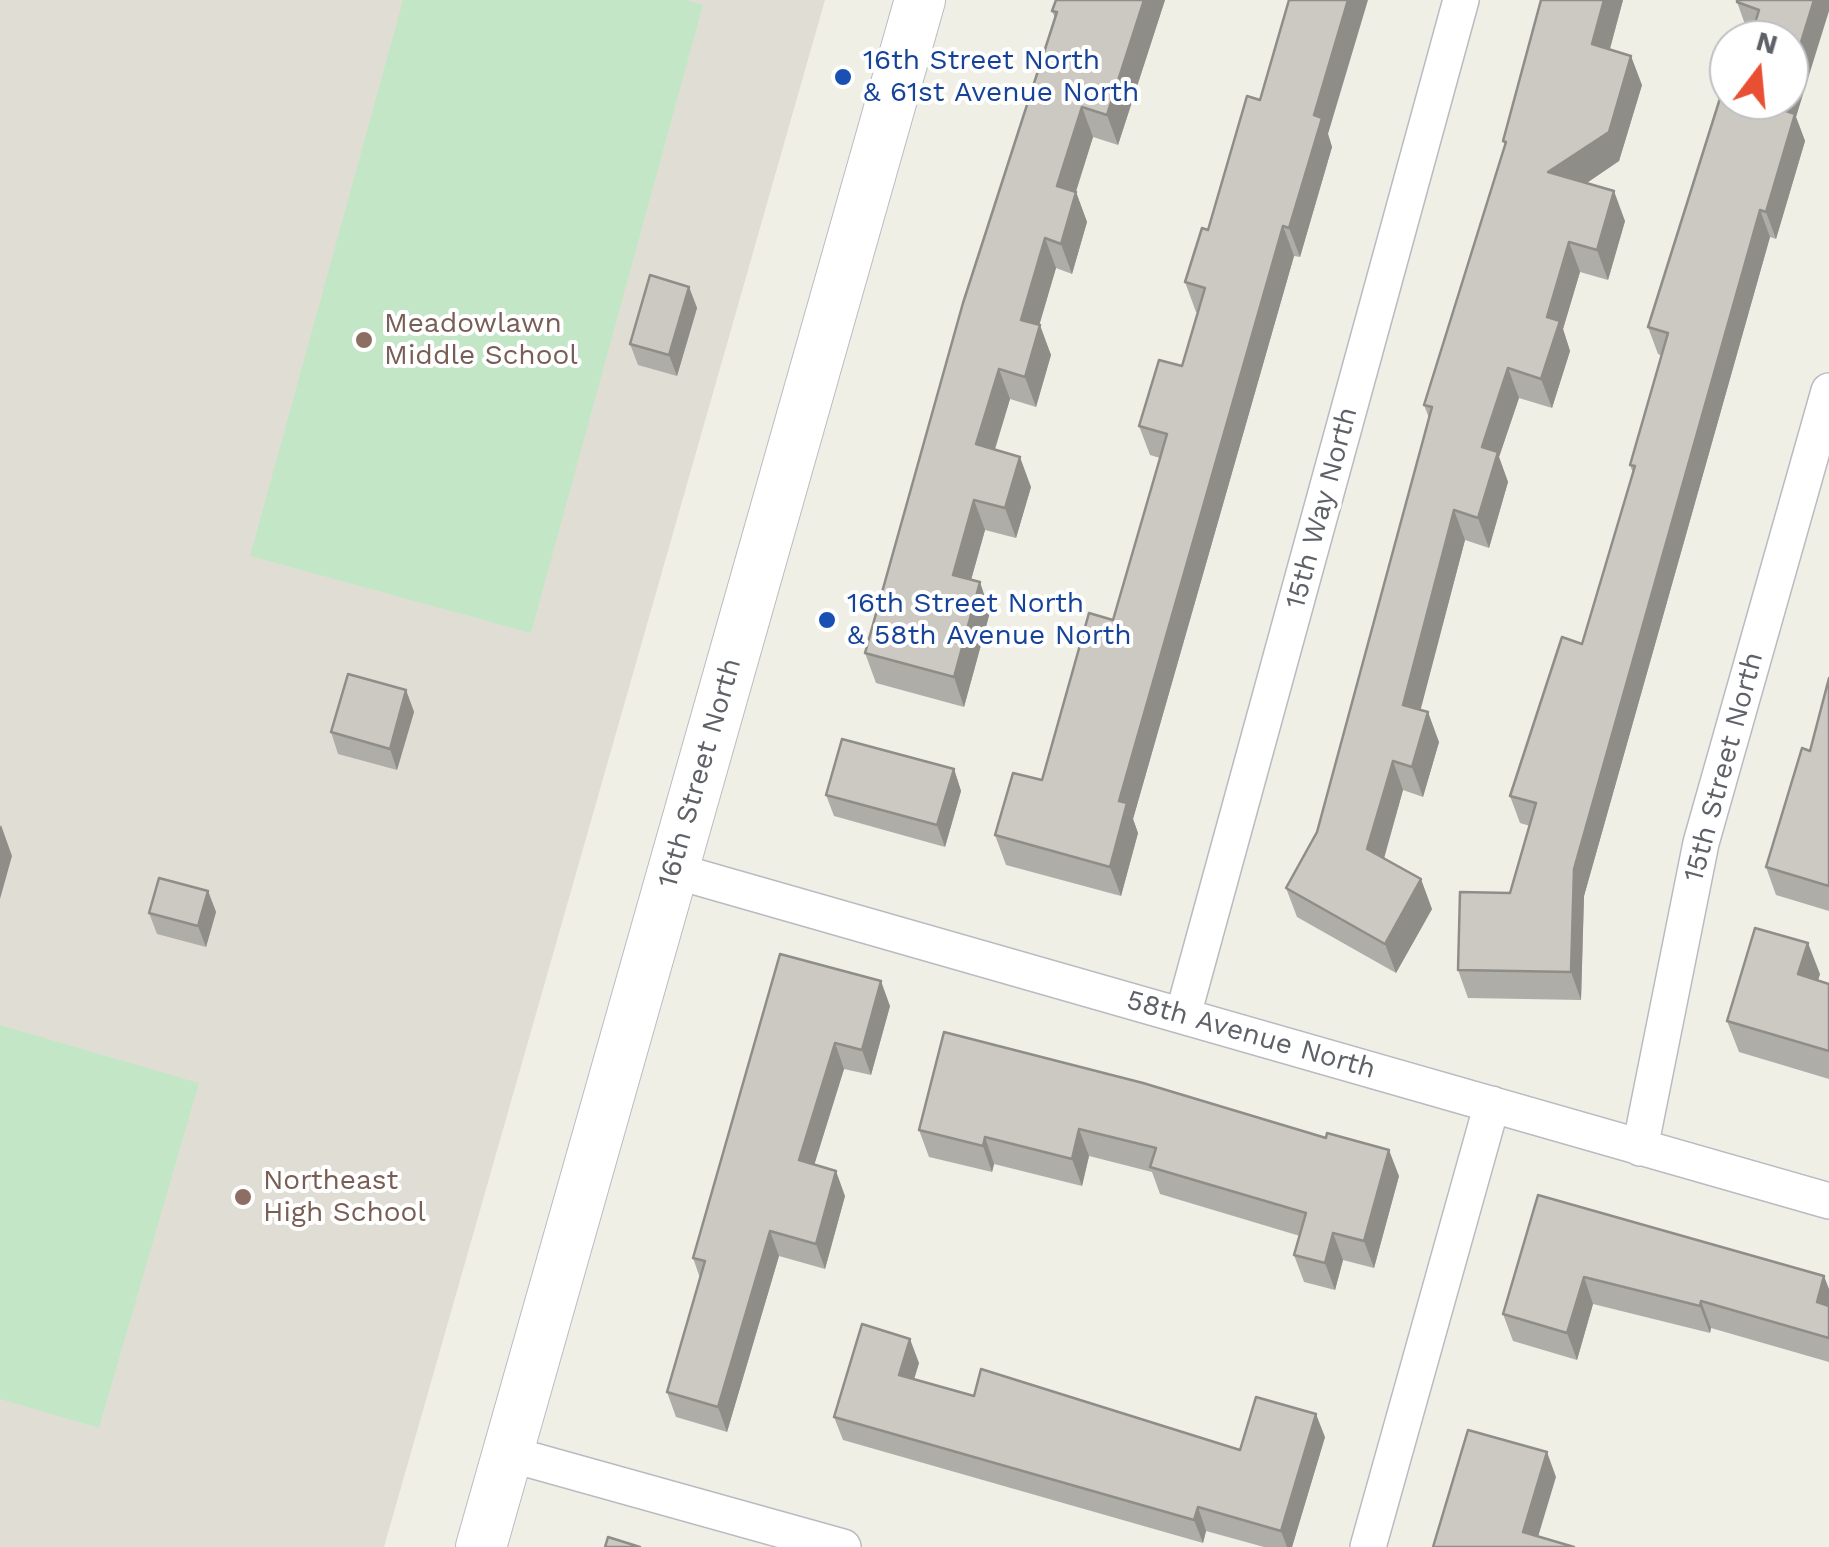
<!DOCTYPE html>
<style>
body{margin:0}
#map{position:relative;width:1829px;height:1547px;overflow:hidden;background:#f0efe6;font-family:"Work Sans",sans-serif}
canvas{display:block}
.north{position:absolute;left:1709px;top:20px;width:100px;height:100px;box-sizing:border-box;background:#fff;border:2px solid #bfc0c2;border-radius:50%;rotate:16deg;font-size:28px;font-weight:700;line-height:40px;text-align:center;color:#5e6167}
.north::after{content:'';display:block;margin:auto;width:35px;height:45px;background:#e94f33;clip-path:polygon(50% 0,100% 100%,50% 72%,0 100%)}
</style>
<div id="map">
<canvas width="1829" height="1547"></canvas>
<div class="north">N</div>
</div>
<script>
const ctx = document.querySelector('canvas').getContext('2d');
ctx.lineJoin = 'round';
function fill(path, color) { ctx.fillStyle = color; ctx.fill(path, 'evenodd'); }
function trace(path, color, width, dash) { ctx.strokeStyle = color; ctx.lineWidth = width; ctx.lineCap = dash ? 'butt' : 'round'; ctx.setLineDash(dash || []); ctx.stroke(path); }
function label(font, color, halo, rows, align = 'center') {
  ctx.font = font + ' "Work Sans",sans-serif'; ctx.lineWidth = 8; ctx.setLineDash([]); ctx.textBaseline = 'middle'; ctx.strokeStyle = halo; ctx.fillStyle = color; for (const [text, x, y, turn = 0] of rows) {
    ctx.save(); ctx.translate(x, y); ctx.rotate((+turn || 0) * Math.PI / 180); ctx.textAlign = isNaN(turn) ? turn : align; if (halo) ctx.strokeText(text, 0, 0); ctx.fillText(text, 0, 0); ctx.restore();
  }
}
fill(new Path2D(`
 M0,0h825l-441,1547h-384z`), '#e0ded4');
fill(new Path2D(`
 M403,0h283l17,5 -172,628 -281,-77z
 M0,1025l199,58 -100,345 -99,-29z`), '#c3e7c6');
const street = new Path2D(`
 M672,870l1157,331
 M1183,1015l278,-1015
 M1640,1148l61,-305 128,-452
 M506,1453l337,94
 M1368,1547l124,-443`);
const secondary = new Path2D(`
 M481,1547l439,-1547`);
trace(street, '#b9bbc0', 38);
trace(secondary, '#babcc2', 52);
trace(street, '#fff', 35);
trace(secondary, '#fff', 50);
fill(new Path2D(`
 M1165,0l-47,145 -25,-8 -17,55 11,30 -15,52 -16,-6 -17,57 12,30 -15,52 -26,-8 -15,51 36,37 -15,51 -31,-8 -14,50 19,32 -26,95 -88,-24 -11,-30 190,-635 -3,-7z
 M1623,0l-13,49 32,36 -23,76 -33,22 39,38 -17,59 -28,-8 -17,57 7,22 -18,57 -33,-10 -20,59 9,25 -19,66 -24,-8 -45,170 19,32 -16,55 -20,-7 -19,69 48,50 -36,64 -99,-56 -11,-29 31,-56 112,-414 -5,-13 81,-259 -2,-5z
 M1829,0l-33,117 9,24 -29,98 -6,-2 -186,659 -3,104 -113,-2 -10,-28 52,-77 20,-67 -10,-3 -10,-27 72,-152 51,-171 -3,-8 32,-109 -4,-2 -10,-27 104,-295 -5,-2 -10,-28z
 M1328,134l4,13 -32,110 -6,-1 -161,563 5,14 -17,63 -115,-31 -11,-30 47,-55 71,-160 47,-162 -10,-3 -11,-29 43,-60 16,-54h-2l-11,-30 23,-52z
 M689,287l8,21 -20,68 -39,-11 -8,-21z
 M1829,678v233l-53,-16 -10,-28 44,-116z
 M406,690l8,22 -17,58 -59,-16 -7,-22z
 M954,769l7,22 -16,56 -111,-31 -8,-21z
 M208,891l8,21 -10,35 -49,-13 -8,-21z
 M780,954l110,52 -19,69 -27,-6 -30,96 31,31 -20,73 -46,-13 -52,176 -51,-15 -9,-25 33,-114 -7,-20z
 M1820,974l-2,6 11,4v95l-90,-27 -12,-31z
 M944,1032l455,144 -25,92 -31,-8 -8,30 -31,-8 -10,-27 6,-19 -140,-42 -8,-22 -63,-16 -7,30 -88,-22 -2,8 -63,-15 -10,-27z
 M1538,1195l291,94v73l-118,-34 -1,5 -117,-29 -16,56 -64,-19 -10,-27z
 M919,1363l-5,16 60,17 266,54 85,-13 -33,110h-28l-58,-16 -3,12 -360,-103 -9,-23z`), '#afada8');
fill(new Path2D(`
 M1144,0h21l-47,145 -11,-30z
 M1348,0h20l-40,134 4,13 -32,110 -11,-29 25,-113z
 M1604,0h19l-20,74 -11,-30z
 M1814,0h15v11l-33,106 9,24 -29,98 -10,-27 14,-103 3,-9h6v-19z
 M1631,56l11,29 -23,76 -60,41 -11,-30z
 M1082,107l11,30 -25,79 -11,-30z
 M1614,191l11,30 -17,59 -11,-30z
 M1076,192l11,30 -15,52 -11,-30z
 M1760,210l10,27 -186,659 -3,104 -10,-28 3,-103z
 M1283,226l11,30 -161,563 5,14 -17,63 -11,-29 9,-66z
 M1045,238l11,30 -24,82 -11,-30z
 M1569,242l11,30 -17,57 7,22 -18,57 -11,-29 6,-62z
 M689,287l8,21 -20,68 -8,-21z
 M1040,325l11,30 -15,52 -11,-30z
 M1508,368l11,30 -20,59 9,25 -19,66 -11,-30 4,-71z
 M999,369l11,30 -23,75 -11,-30z
 M1020,457l11,30 -15,51 -11,-30z
 M974,500l11,30 -21,75 -11,-30z
 M1454,510l11,30 -51,195 -11,-30z
 M980,582l10,30 -26,95 -10,-30z
 M406,690l8,22 -17,58 -7,-21z
 M1428,712l11,30 -16,55 -11,-30z
 M1393,761l10,29 -25,89 -11,-30z
 M954,769l7,22 -16,56 -8,-22z
 M1,825l11,31 -12,43v-72z
 M1421,879l11,30 -36,64 -11,-29z
 M208,891l8,21 -10,35 -8,-21z
 M1808,943l12,31 -10,32 -12,-32z
 M881,981l9,25 -19,69 -9,-25z
 M835,1043l9,26 -36,116 -9,-25z
 M1079,1129l10,27 -7,30 -10,-27z
 M985,1137l9,27 -2,8 -9,-26z
 M1389,1150l10,26 -25,92 -10,-27z
 M836,1171l9,25 -20,73 -9,-25z
 M770,1231l9,25 -52,176 -9,-25z
 M1333,1233l10,27 -8,30 -10,-27z
 M1824,1276l5,13v31l-12,-18z
 M1584,1277l9,27 -16,56 -10,-27z
 M1701,1301l10,27 -1,5 -10,-27z
 M910,1339l9,24 -11,36 -9,-24z
 M1316,1414l9,23 -33,110h-5l-6,-16z
 M1547,1452l9,25 -21,70 -12,-15z
 M1198,1507l8,24 -3,12 -9,-23z`), '#8f8d88');
const building = new Path2D(`
 M1056,0h88l-37,115 -25,-8 -25,79 19,6 -15,52 -16,-6 -24,82 19,5 -15,52 -26,-8 -23,75 44,13 -15,51 -31,-8 -21,75 27,7 -26,95 -89,-24 98,-350 94,-291 -5,-1z
 M1289,0h59l-34,115 8,3 -33,110 -6,-2 -164,575 8,2 -17,64 -115,-32 18,-62 29,7 47,-167 24,7 54,-186 -28,-8 20,-66 23,6 23,-78 -20,-6 17,-54 6,2 39,-134 13,4z
 M1541,0h63l-12,44 39,12 -22,76 -61,40 66,19 -17,59 -28,-8 -22,75 13,4 -19,58 -33,-11 -26,79 16,5 -20,66 -24,-8 -51,195 25,7 -16,55 -19,-6 -26,88 54,30 -36,65 -99,-56 31,-56 115,-425 -8,-2 82,-263 -3,-1z
 M1737,0h77l-25,81v-41h-39l9,-30 -22,-8z
 M1722,92l7,2v6h54l-3,9 15,5 -29,98 -6,-2 -186,659 -3,103 -113,-2 2,-78 50,1 26,-90 -26,-7 52,-159 20,7 53,-178 -5,-1 38,-132 -20,-6z
 M650,275l39,12 -20,68 -39,-11z
 M348,674l58,16 -16,59 -59,-17z
 M1829,678v208l-63,-19 36,-119 8,3z
 M842,739l112,30 -17,56 -111,-30z
 M159,878l49,13 -10,35 -49,-13z
 M1755,928l53,15 -10,31 31,10v67l-102,-30z
 M780,954l101,27 -19,69 -27,-7 -36,117 37,11 -20,73 -46,-13 -52,176 -51,-15 38,-131 -12,-3z
 M944,1032l199,51 183,55 1,-5 62,17 -25,91 -31,-8 -8,30 -31,-8 12,-42 -156,-46 6,-19 -77,-19 -7,30 -87,-22 -2,9 -64,-16z
 M1538,1195l286,81 -7,26 12,4v32l-128,-37 -1,5 -116,-29 -17,56 -64,-19z
 M862,1324l48,15 -11,36 75,21 7,-27 259,81 16,-53 60,17 -35,117 -83,-24 -4,13 -360,-103z
 M1468,1430l79,22 -24,80 51,15h-141z
 M608,1537l32,10h-35z`);
fill(building, '#ccc9c3');
trace(building, '#8f8d88', 2.5);
for (const [x, y, r, color] of [
 [843,77,10,"#1a4fb4"],
 [364,340,10,"#8d6e63"],
 [827,620,10,"#1a4fb4"],
 [243,1197,10,"#8d6e63"]
]) { const dot = new Path2D(); dot.arc(x, y, r, 0, 2 * Math.PI); ctx.fillStyle = color; ctx.fill(dot); trace(dot, '#fff', 4); }
label('28px', '#164399', '#fff', [
 ["16th Street North",863,61],
 ["& 61st Avenue North",863,93],
 ["16th Street North",847,604],
 ["& 58th Avenue North",847,636]
], 'left');
label('28px', '#785e54', '#fff', [
 ["Meadowlawn",384,324],
 ["Middle School",384,356],
 ["Northeast",263,1181],
 ["High School",263,1213]
], 'left');
label('28px', '#5e6167', '#fff', [
 ["15th Way North",1322,508,-75],
 ["15th Street North",1724,767,-75],
 ["16th Street North",700,773,-74],
 ["58th Avenue North",1251,1035,16]
]);
</script>
